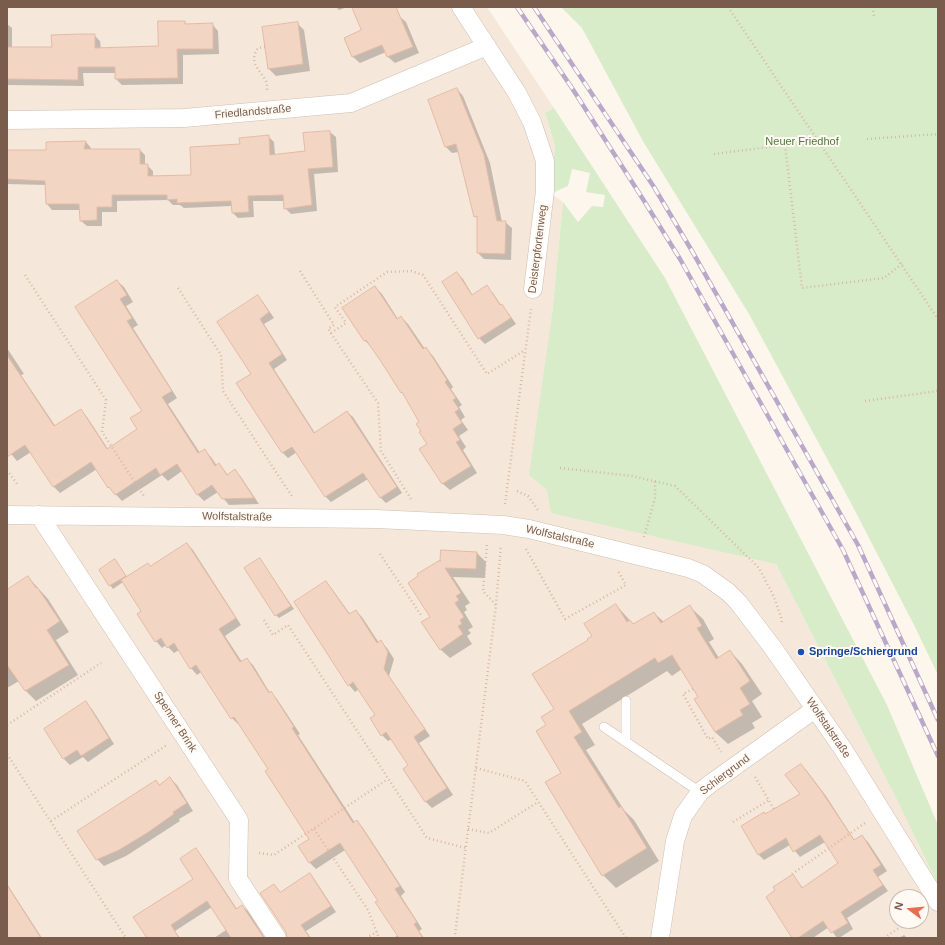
<!DOCTYPE html>
<meta charset="utf-8">
<style>
body{margin:0}
#map{position:relative;width:945px;height:945px;overflow:hidden;background:#fdf6ec;font-family:Arial,sans-serif}
canvas{display:block}
.frame{position:absolute;inset:0;border:8px solid #7a5c4d;pointer-events:none}
.north{position:absolute;left:889px;top:889px;width:40px;height:40px;box-sizing:border-box;background:#fffaf3;border:1px solid #cabbb1;border-radius:50%;rotate:286deg;font-size:11px;font-weight:700;line-height:16px;text-align:center;color:#7a5c4d}
.north::after{content:'';display:block;margin:auto;width:14px;height:18px;background:#e76f51;clip-path:polygon(50% 0,100% 100%,50% 72%,0 100%)}
</style>
<div id="map">
<canvas width="945" height="945"></canvas>
<div class="frame"></div>
<div class="north">N</div>
</div>
<script>
const ctx = document.querySelector('canvas').getContext('2d');
ctx.lineJoin = 'round';
function fill(path, color) { ctx.fillStyle = color; ctx.fill(path, 'evenodd'); }
function trace(path, color, width, dash) { ctx.strokeStyle = color; ctx.lineWidth = width; ctx.lineCap = dash ? 'butt' : 'round'; ctx.setLineDash(dash || []); ctx.stroke(path); }
function label(font, color, halo, rows, align = 'center') {
  ctx.font = font + ' Arial,sans-serif'; ctx.lineWidth = 4; ctx.setLineDash([]); ctx.textBaseline = 'middle'; ctx.strokeStyle = halo; ctx.fillStyle = color; for (const [text, x, y, turn = 0] of rows) {
    ctx.save(); ctx.translate(x, y); ctx.rotate((+turn || 0) * Math.PI / 180); ctx.textAlign = isNaN(turn) ? turn : align; if (halo) ctx.strokeText(text, 0, 0); ctx.fillText(text, 0, 0); ctx.restore();
  }
}
fill(new Path2D(`
 M7,7h480l67,101 -9,5 10,33 -5,47 13,9 -11,113 224,249 119,232 43,89v53h-931zM897,897h24v24h-24z`), '#f5e8da');
fill(new Path2D(`
 M561,7h377v668l-23,-48 -63,-122 -103,-191 -105,-171 -62,-115z
 M554,108l111,170 222,427 51,120v60l-43,-89 -119,-232 -225,-51 -4,-23 -18,-15 23,-160 11,-113 15,20 14,-16 11,1 2,-12 -19,-3 4,-19 -18,-4 -4,17 -18,8 5,-48 -10,-33z`), '#d8ecc9');
fill(new Path2D(`
 M336,7h11l-8,3z
 M353,7h32l14,9 7,6 13,31 -24,10 -7,-6 -2,-5 -26,11 -7,-6 -8,-19 18,-7z
 M185,22l2,3 25,-1 6,7 1,23 -36,1v29l-61,1 -6,-6v-6h-33l1,13 -77,-1v-61l5,4v20h41l41,-13 6,6 1,8 58,-2z
 M297,23l7,7 6,41 -34,5 -7,-7z
 M457,89l6,7 27,67 12,59h3l7,6 -1,32 -27,-1 -6,-6v-34l-3,-3 -16,-64 -7,1 -6,-6z
 M330,132l6,5 2,35 -24,2 3,37 -26,3 -6,-6 -1,-7h-31l1,16 -16,1 -5,-5 -1,-7 -48,2 -4,-3h-7l-5,-5 -51,1v11h-15v14h-15l-6,-5 -1,-11h-28l-5,-6 -1,-19 -39,-1v-33h40l39,-9 5,6 -1,2h50l5,5v10h2l6,6v6l39,-1 49,-31 27,-9 6,6 1,13 31,-3 -2,-18z
 M457,273l6,6 10,17 14,-9 6,6 10,15 6,6 7,10 -31,20 -6,-6z
 M117,281l7,6 9,15 -7,4 12,19 -5,3 44,70 -9,6 32,49 4,-3 7,7 6,9 2,-2 9,11 7,-4 6,6 18,27 -30,1 -11,-13 -14,9 -7,-7 -15,-23 -14,10 -6,-6 -40,26 -13,-14 -12,-18 -37,24 -6,-6 -23,-35 -14,9 -10,-12v-101l17,26 -3,1 35,52 24,-17 7,7 21,32 30,-20 5,-18 -67,-104z
 M375,287l7,7 16,25 3,-2 7,7 17,25h1l7,7 20,31 -2,2 11,16 -3,2 6,10 -4,3 7,10 -9,6 7,11 -3,3 14,23 -27,17 -7,-6 -23,-34 8,-6 -6,-13 -2,-9 -15,-26 -33,-49 -7,-6 -22,-33z
 M258,296l5,6 11,16 -10,6 23,36 -13,9 41,64 32,-21 6,5 49,76 -16,10 -5,-5 -13,-19 -37,23 -5,-5 -29,-45 -9,6 -5,-5 -46,-70 15,-9z
 M187,544l6,6 48,75 -16,11 17,26 5,-3 6,6 17,28 7,6 23,35 -2,1 57,88 2,-2 6,7 42,64 -4,4 21,33 -3,2 5,7h-30l4,-3 -19,-34 -34,-51 -29,19 -6,-6 -10,-17 10,-7 -41,-70 -29,-46 -2,1 -6,-6 -31,-46 -4,3 -6,-7 -12,-18 -5,3 -8,-8 -4,3 -6,-7 -13,-29 -20,-30 -10,7 -3,-4 5,-24 12,16 24,-10z
 M477,553l9,9 -1,16 -32,-1 17,26 -5,3 2,4 -3,2 9,15 -5,3 3,3 -4,3 5,8 -22,14 -10,-9 -9,-32 -22,-34z
 M260,559l34,50 -15,9 -3,-3z
 M28,577l20,22 21,33 -13,8 22,35 -42,26 -10,-10 -7,-10 -12,7v-97z
 M326,582l6,7 18,25 6,-3 6,6 17,26 2,-1 6,6 7,11 -5,17 41,60 -11,7 34,52 -21,13 -6,-6 -22,-33 5,-3 -17,-27 -4,2 -6,-6 -6,-20 -17,-26 -4,3 -6,-7 -53,-83z
 M616,605l18,20 20,-12 10,9 26,-15 13,12 11,20 -5,3 10,16 11,-7 12,13 20,30 -10,7 10,16 -10,6 3,5 -27,16 -13,-12 -16,-35 -17,-28 -10,7 -5,-5 -85,53 13,21 -9,5 38,60 10,10 25,41 -43,27 -13,-13 -41,-102 -15,-48 42,-85z
 M86,703l6,6 22,35 -26,18 -5,-5 -13,8 -6,-6 -19,-30z
 M801,765l6,6 19,25 29,45 7,-5 6,6 19,29 -9,6 10,14 -41,27 6,11 -14,9h-2l-8,-11 -16,11h-20v-62l10,12 37,-24 -15,-22 -25,15 -10,-12 -26,15 -6,-6 7,-39 36,-20z
 M170,778l7,7 16,26 -14,8 1,2 -54,35 -22,10 -7,-7 59,-78 4,4z
 M196,850l5,5 36,54 5,-3 6,5 17,27h-51l12,-8 -14,-23 -37,24 5,7h-32l46,-59z
 M310,874l5,6 21,32 -30,19 5,7h-23l-14,-53 7,8z
 M7,884l35,54h-35z
 M904,935l3,3h-8z`), '#0003');
const building = new Path2D(`
 M352,7h44l17,40 -26,10 -5,-12 -30,12 -8,-19 17,-8z
 M158,21h27v3l28,-1v26h-36l1,29 -63,1v-12h-37v13l-71,-1v-32h45l-1,-12 30,-1h14v14l63,-2z
 M298,22l5,42 -35,5 -6,-42z
 M457,88l27,67 13,66h9l-1,33 -28,-1v-37l-3,1 -18,-73 -11,3 -17,-47z
 M330,131l3,36 -25,2 4,36 -28,4 -1,-14 -35,1 1,16 -17,1 -1,-12 -54,2v-4l-10,1v-5h-55v12h-15v13l-17,1 -1,-17h-33l-1,-23 -38,-2v-29h39v-8l40,-1 -2,8h56v15h8v12l43,-1 -1,-28 50,-3 -1,-6 30,-3 1,20 35,-4 -2,-18z
 M457,272l15,23 15,-10 13,20 2,-1 9,14 -33,21 -36,-57z
 M117,280l10,15 -7,4 12,19 -5,3 45,70 -10,6 36,56 7,-4 10,17 4,-3 8,12 8,-6 19,29 -32,1 -10,-14 -15,10 -20,-31 -17,11 -4,-7 -41,27 -6,-8 -1,1 -17,-26 -38,25 -28,-42 -18,12v-102l47,71 27,-17 26,40 30,-20 -7,-11 12,-7 -67,-104z
 M375,286l22,33 4,-3 22,33 3,-2 21,33 -2,2 11,16 -3,2 6,9 -4,3 7,11 -9,6 7,11 -4,2 15,24 -29,18 -23,-35 8,-5 -8,-12 2,-1 -5,-7 3,-2 -17,-30 -1,1 -21,-33 -14,-20 -2,1 -22,-33z
 M258,295l11,17 -9,7 22,35 -13,9 45,70 33,-22 50,76 -17,11 -17,-25 -38,24 -33,-50 -10,6 -46,-70 15,-9 -34,-52z
 M187,543l49,75 -17,11 21,33 7,-4 22,35 2,-2 23,36 -2,1 61,95 4,-3 43,66 -5,3 22,33 -3,2 9,14h-24l-24,-36 3,-1 -38,-58 -31,20 -11,-17 11,-7 -44,-68 3,-2 -34,-52 -3,2 -35,-54 -6,4 -16,-26 -7,5 -6,-10 -6,4 -18,-28 4,-3 -20,-31 27,-17 2,3z
 M441,550l36,2 -1,17 -31,-1 16,25 -5,3 3,4 -4,3 9,14 -4,3 2,4 -4,2 5,8 -23,16 -19,-28 9,-5 -22,-34 10,-7 -1,-2 23,-14v1z
 M260,558l31,48 -16,10 -31,-48z
 M115,559l11,17 -17,10 -10,-16z
 M28,576l8,12 1,-1 23,34 -13,9 22,35 -44,26 -18,-26v-75z
 M326,581l23,33 7,-4 21,33 4,-3 7,12 -4,17 41,60 -11,8 33,51 -22,14 -22,-33 5,-4 -22,-33 -5,4 -11,-18 5,-3 -22,-33 -5,4 -54,-84z
 M616,604l11,18 3,-2 3,4 21,-12 7,11 29,-18 12,21 -5,2 19,31 14,-9 20,31 -10,7 10,16 -10,6 3,5 -28,17 -21,-33 4,-2 -26,-42 -14,8 -3,-5 -86,53 13,21 -8,5 45,71 2,-2 26,42 -45,28 -57,-94 16,-9 -25,-42 10,-6 -5,-8 13,-8 -22,-35 56,-34 -1,-1 5,-3 -8,-12z
 M86,701l23,37 -28,18 -4,-6 -14,9 -19,-30z
 M801,764l19,25 34,51 8,-5 19,30 -8,5 10,15 -42,27 7,11 -17,10 -8,-12 -25,17h-6l-26,-41 9,-7 -2,-3 20,-13 9,14 36,-25 -18,-28 -27,17 -7,-14 -28,17 -17,-29 23,-14 1,2 35,-20 -15,-19z
 M170,777l17,26 -14,9 1,2 -27,19 -28,17 -23,10 -19,-29 79,-51 3,5z
 M196,848l40,61 6,-4 22,33h-33l-24,-37 -36,24 8,13h-32l-14,-21 60,-38 -13,-20z
 M310,873l21,33 -30,19 9,13h-23l-1,-6 -26,-39 14,-9 6,8z
 M7,885l34,53h-34z`);
fill(building, '#f3d5c3');
trace(building, '#e6bba3', 1);
const lane = new Path2D(`
 M604,727l96,65
 M626,741v-40`);
const street = new Path2D(`
 M461,7l56,86 15,29 13,39v30l-12,98
 M7,120l177,-2 167,-15 136,-57
 M7,515l369,4 127,6 26,4 159,39 15,6 25,18 10,10 35,46 70,101 95,153
 M39,515l200,305 -1,59 39,59
 M660,938l15,-97 8,-25 17,-24 10,-8 105,-75`);
trace(lane, '#d1beb0', 10);
trace(street, '#d1beb0', 19);
trace(new Path2D(`
 M728,7l210,312
 M873,7l1,11
 M265,47l-7,1c-10,14 2,22 8,33 1,3 1,6 1,10
 M867,139l71,-5
 M714,154l71,-9 17,143 82,-10 18,-14
 M300,271l34,54 -6,4 50,74 3,48 30,48
 M25,275l81,125 -4,32 42,64
 M178,288l43,67 2,36 70,107
 M331,333l15,-10 -11,-16 52,-35 24,-1 12,4 64,99 38,-24
 M865,401l73,-10
 M560,468l72,8 43,10 84,82 15,29 8,23 -1,5
 M7,470l10,14
 M517,491l11,5 10,14
 M505,504l26,-195
 M644,537l11,-39v-17
 M487,545l-4,46 13,14
 M526,549l39,70 61,-34 -8,-14
 M380,554l41,61
 M264,620l9,15 15,-10 139,213 39,10
 M693,689l-10,5 25,45 4,-2 9,15
 M7,725l94,-62
 M7,754l119,184
 M476,768l49,13 101,157
 M755,777l19,32
 M51,821l116,-76
 M733,822l36,-22
 M314,829l54,81 11,28
 M468,829l21,4 49,-31
 M259,853l15,2 114,-76
 M792,874l73,-51
 M366,938l11,-6
 M456,938l-1,-3 41,-330 5,-60
 M884,938l25,-17`), '#d9b8a5', 2.5, [1, 3]);
trace(lane, '#fff', 9);
trace(street, '#fff', 18);
const rail = new Path2D(`
 M517,7l55,81 69,108 39,63 163,291 95,206
 M534,7l120,180 38,64 166,294 80,175`);
trace(rail, '#b9a8c9', 4.5);
trace(rail, '#fffaf3', 3, [9]);
for (const [x, y, r, color] of [
 [801,652,4,"#1a4fb4"]
]) { const dot = new Path2D(); dot.arc(x, y, r, 0, 2 * Math.PI); ctx.fillStyle = color; ctx.fill(dot); trace(dot, '#fffaf3', 1.5); }
label('11px', '#7a5c4d', '#fffaf3', [
 ["Friedlandstraße",253,112,-5],
 ["Deisterpfortenweg",538,249,-83],
 ["Wolfstalstraße",237,517,1],
 ["Wolfstalstraße",560,537,13],
 ["Spenner Brink",175,722,57],
 ["Wolfstalstraße",828,728,56],
 ["Schiergrund",725,775,-37]
]);
label('11px', '#537a41', '#fffaf3', [
 ["Neuer Friedhof",802,142]
]);
label('bold 11px', '#164399', '#fffaf3', [
 ["Springe/Schiergrund",809,652]
], 'left');
</script>
